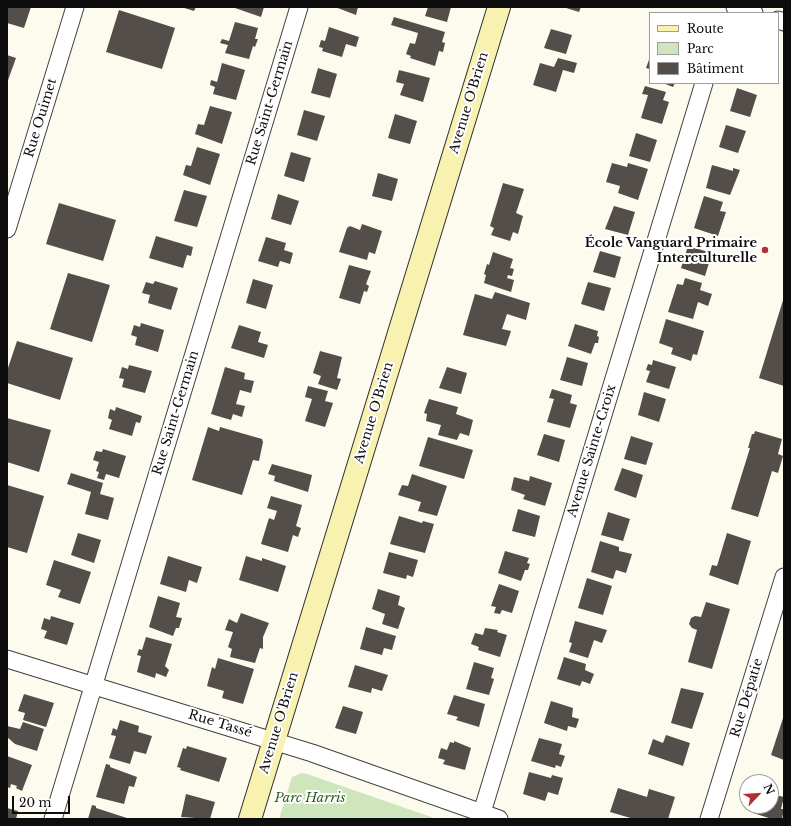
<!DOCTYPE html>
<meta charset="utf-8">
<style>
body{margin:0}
#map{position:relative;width:791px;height:826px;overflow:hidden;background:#fdfbee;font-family:"Libre Baskerville",serif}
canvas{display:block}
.frame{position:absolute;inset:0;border:8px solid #0d0d0d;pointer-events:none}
.legend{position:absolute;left:649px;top:12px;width:130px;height:72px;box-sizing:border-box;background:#fff;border:1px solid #9e9e9e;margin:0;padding:5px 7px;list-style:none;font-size:12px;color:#0d0d0d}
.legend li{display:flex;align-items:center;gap:8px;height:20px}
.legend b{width:20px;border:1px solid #9e9e9e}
.north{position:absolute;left:739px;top:774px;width:40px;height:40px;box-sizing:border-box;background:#fff;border:1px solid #9e9e9e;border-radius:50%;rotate:65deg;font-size:11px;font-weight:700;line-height:16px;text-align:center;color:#0d0d0d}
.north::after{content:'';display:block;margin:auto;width:14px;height:18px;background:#b03134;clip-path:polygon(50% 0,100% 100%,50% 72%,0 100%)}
.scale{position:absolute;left:12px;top:796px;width:58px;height:18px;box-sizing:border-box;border:2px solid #0d0d0d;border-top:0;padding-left:5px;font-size:12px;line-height:14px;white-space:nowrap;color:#0d0d0d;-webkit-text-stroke:3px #fff;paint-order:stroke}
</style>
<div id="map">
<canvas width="791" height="826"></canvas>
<div class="frame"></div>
<ul class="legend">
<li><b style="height:5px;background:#f8f1af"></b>Route</li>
<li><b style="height:11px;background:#cfe5bb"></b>Parc</li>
<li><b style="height:11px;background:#544e4a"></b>Bâtiment</li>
</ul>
<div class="north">N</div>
<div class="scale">20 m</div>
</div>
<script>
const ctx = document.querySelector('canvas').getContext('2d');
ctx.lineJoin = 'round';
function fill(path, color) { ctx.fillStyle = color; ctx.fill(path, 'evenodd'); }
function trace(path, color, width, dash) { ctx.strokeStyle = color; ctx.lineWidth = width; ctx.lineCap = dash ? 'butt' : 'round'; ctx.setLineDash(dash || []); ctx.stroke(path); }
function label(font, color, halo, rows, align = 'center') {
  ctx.font = font + ' "Libre Baskerville",serif'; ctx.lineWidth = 4; ctx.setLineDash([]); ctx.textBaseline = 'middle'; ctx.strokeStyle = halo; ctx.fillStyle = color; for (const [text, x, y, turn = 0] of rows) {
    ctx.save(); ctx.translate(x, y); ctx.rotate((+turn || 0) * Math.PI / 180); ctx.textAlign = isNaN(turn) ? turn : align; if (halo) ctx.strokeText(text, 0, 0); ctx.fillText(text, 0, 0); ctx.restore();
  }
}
fill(new Path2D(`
 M302,773l5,1 130,45h-158l13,-42z`), '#cfe5bb');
fill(new Path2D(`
 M7,7h24l-7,21 -17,-5z
 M181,7h15l-2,4z
 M232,7h32l-3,10z
 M335,7h23l-2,8z
 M428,7h23l-4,15 -22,-6z
 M563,7h18l-2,5z
 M119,10l56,18 -13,41 -56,-17z
 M394,17l51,15 -3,10 3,1 -2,9 -4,-1 -4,15 -25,-8 1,-2 -5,-2 4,-11 5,1 3,-11 -27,-8z
 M235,22l23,6 -3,11h3l-3,8 -2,-1 -4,13 -24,-6 3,-8 -8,-2 2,-4 7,2z
 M329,27l30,10 -3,10 -10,-3 -4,13 -20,-6 1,-3 -4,-1 2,-7 4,1z
 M551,29l21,6 -6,19 -22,-6z
 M7,55l9,3 -9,25z
 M650,57v12l-4,-1z
 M558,58l19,5 -3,10 -11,-3 -7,22 -23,-7 7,-22 14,4z
 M222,63l23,7 -9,30 -23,-6 2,-7 -5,-2 1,-5 6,2z
 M318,68l19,6 -7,24 -19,-5z
 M399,70l31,8 -7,24 -23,-7 4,-11 -8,-2z
 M663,83h12l-2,4z
 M645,86l21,6 -3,8 6,2 -7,22 -21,-6 7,-23 -6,-1z
 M737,88l20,7 -7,22 -20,-6z
 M210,106l22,6 -10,32 -27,-10 3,-10 6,1z
 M304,110l21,6 -8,25 -20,-6z
 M395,114l22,7 -7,23 -22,-6z
 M726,125l20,6 -8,22 -19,-6z
 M636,133l21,7 -7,22 -21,-6z
 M197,147l23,7 -10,31 -27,-10 3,-10 5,1z
 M291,152l20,6 -7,24 -20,-6z
 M612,163l15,4 1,-4 20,6 -10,31 -20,-7 2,-7 -14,-4z
 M712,165l21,6v-3l7,2 -10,25 -24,-7z
 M378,173l20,6 -6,22 -20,-5z
 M503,183l21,6 -8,24 7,3 -5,18 -5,-2 -3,9 -19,-6 3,-7 -4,-2z
 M184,190l23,6 -10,31 -23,-6z
 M278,194l21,7 -8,24 -20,-6z
 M704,196l19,6 -3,9 6,1 -8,24 -24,-8z
 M59,203l57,17 -13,41 -57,-17z
 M614,206l21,6 -7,23 -23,-6z
 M362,224l20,7 -7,23 -6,-2 -2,8 -28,-8 8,-24 3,-2 10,4z
 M156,236l37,11 -2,9 -4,-1 -4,13 -34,-10z
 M266,237l20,6 -2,7 9,3 -3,11 -10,-3 -2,6 -20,-6z
 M688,246l24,7 -7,23 -24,-8z
 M600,251l21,6 -6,21 -22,-6z
 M493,252l20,7 -3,9 4,1 -2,7 -4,-1 -1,3 7,2 -3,12 -27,-9 2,-8 -2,-1 3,-10 2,1z
 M349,265l22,6 -5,13 3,2 -2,6 -3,-1 -4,13 -21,-6z
 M68,273l42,12 -18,57 -42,-13z
 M685,278l17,5 -2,7 12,4 -4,12 -10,-4 -5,17 -25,-7 9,-28 6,1z
 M253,279l20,6 -7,24 -20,-6z
 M155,281l23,7 -7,22 -23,-7 2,-8 -8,-2 4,-11 7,2z
 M588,282l23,6 -7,23 -23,-7z
 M495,292l35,11 -4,17 -19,-6 -5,15 9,2 -5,15 -43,-11 12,-41 17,5z
 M784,297v89l-25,-8z
 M666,319l38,12 -7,24 -4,-1 -2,7 -20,-7 2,-6 -14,-5z
 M141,323l23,7 -6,22 -23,-7 2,-8 -6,-2 3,-10 6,2z
 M575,324l23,7 -1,5 2,1 -1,6h-3l-4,11 -23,-8z
 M239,325l22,7 -3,10 10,3 -4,13 -33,-10z
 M17,341l56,17 -13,42 -53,-17v-12z
 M320,351l22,6 -5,21 4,1 -4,11 -19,-6 3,-8 -8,-3z
 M567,357l21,6 -6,23 -22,-6z
 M653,360l23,7 -7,22 -23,-7 4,-11 -4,-1 2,-6 4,1z
 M129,365l23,6 -7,22 -23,-6 2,-8 -5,-1 3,-11 6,2z
 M225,367l20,6 -1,6 10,2 -3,12 -11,-3 -4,14 9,2 -3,11 -9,-3 -2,6 -20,-6z
 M447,367l20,6 -6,21 -22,-6z
 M308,386l20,5 -3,10 8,2 -8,24 -20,-6 7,-22 -7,-2z
 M552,389l20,6 -2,8 7,2 -7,23 -23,-6 7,-23 -5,-1z
 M644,392l22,7 -7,23 -21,-7z
 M429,399l29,8 -2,7 17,6 -4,16 -9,-3 -3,7 -19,-5 3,-10 -15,-4 1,-7 -3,-1z
 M116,407l26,9 -2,7 -4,-1 -4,14 -23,-7 3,-9 -4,-2 2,-9 5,2z
 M7,418l44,12 -12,42 -32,-10z
 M208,427l11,4 1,-4 42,12 1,3 -4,19 -6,-1 -11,35 -50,-15z
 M755,431l27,8 -4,15 5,2 -5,17 -6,-2 -14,46 -27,-8 19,-61h-2l4,-14h2z
 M544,434l21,6 -6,22 -22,-7z
 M631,436l22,7 -7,22 -22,-6z
 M428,437l45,13 -9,29 -45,-13z
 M103,449l23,7 -7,22 -13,-4 -2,6 -7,-2 2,-6 -3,-1 3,-9 -6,-2 3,-9 6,1z
 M272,464l40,11 -4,17 -34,-11 1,-5 -7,-2z
 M622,468l21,7 -7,23 -22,-8z
 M71,473l32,10 -3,11 14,4 -6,22 -23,-6 6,-22 -24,-8z
 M412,474l35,12 -10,30 -19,-5 3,-9 -23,-7 4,-10 6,1z
 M530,476l22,7 -7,23 -22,-7 2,-4 -14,-5 3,-13 15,4z
 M7,485l37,11 -17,57 -20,-6z
 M271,496l31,9 -6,21 5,2 -3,9 -5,-2 -5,17 -27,-8 8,-26 5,2 3,-9 -10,-3z
 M518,509l22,7 -5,21 -23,-6z
 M608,512l22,7 -7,22 -22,-6z
 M399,516l23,7 1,-2 11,3 -9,29 -35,-9z
 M78,533l23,7 -7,23 -23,-8z
 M727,533l24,8 -13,44 -29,-10 3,-10 5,1z
 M600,541l19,6v4l13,3 -6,19 -10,-3 -3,9 -22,-7z
 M505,551l24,7 -2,5 3,1 -2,6h-3l-4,11 -23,-8z
 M389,552l29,8 -5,17 -6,-2 -1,4 -23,-6z
 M168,556l34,11 -5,16 -8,-3 -3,12 -26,-8z
 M246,556l16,5v-3l24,8 -8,26 -39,-12z
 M54,560l37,12 -11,32 -22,-7 3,-7 -15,-5z
 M587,578l25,8 -9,29 -25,-7z
 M499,584l20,7 -7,22 -10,-3 -2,4 -6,-1 2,-6 -5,-1z
 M378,589l22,7 -2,9 7,3 -7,21 -16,-5 3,-10 -13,-5z
 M158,596l22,7 -4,14 6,1 -3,10h-3l-3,8 -24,-9z
 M706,602l24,7 -18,60 -24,-7 9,-32 -5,-2 -3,-4 2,-6 4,-2 6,1z
 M241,613l28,10 -6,14v12l-3,-1 -5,15 -25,-6 2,-8 -4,-2 5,-15 -8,-2 4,-11 8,4z
 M51,616l23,7 -7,22 -23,-7 3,-7 -6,-2 3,-11 6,2z
 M575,621l32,9 -5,13 -8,-3 -6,18 -19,-6 3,-9 -3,-1z
 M366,627l30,9 -4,14 -8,-2 -2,7 -22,-6z
 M485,628l13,2 -1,2 10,3 -7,22 -22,-7 1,-3 -8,-3 4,-11 8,2z
 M146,637l26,7 -7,22 4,4 -3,7 -10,-4 -1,5 -18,-6 4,-16 -4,-1 2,-6 3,1z
 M564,657l22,7 -1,6 9,4 -4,10 -8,-3 -2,5 -23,-7z
 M218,658l36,11 -11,35 -21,-6 2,-7 -17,-5 5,-19 3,2z
 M474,662l20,6 -3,10 3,1 -5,16 -23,-6z
 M355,665l33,10 -6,16 -10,-3 -1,5 -23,-6z
 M681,688l23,5 -12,36 -21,-6z
 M24,694l30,9 -8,24 -23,-7 2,-7 -7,-2z
 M454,695l31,9 -6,23 -23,-7 2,-3 -11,-3z
 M551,701l22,7 -1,9 7,2 -3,9 -8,-2 -1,5 -23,-8z
 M343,706l20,6 -7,22 -21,-6z
 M784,715v45l-13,-5z
 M120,720l19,6 -1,6 14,4 -6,18 -12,-3 -4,13 -21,-6 7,-22 -5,-1 2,-7 4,2z
 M23,722l21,7 -7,22 -22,-7 -8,-7v-11l13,3z
 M666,735l24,8 -7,23 -35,-12 5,-15 10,4z
 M539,738l23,6 -3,10 6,2 -4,11 -5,-2 -1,3 -24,-7z
 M454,741l17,7 -6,22 -22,-6 2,-4 -7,-2 3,-10 6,2 3,-8 4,1z
 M187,746l40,12 -8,24 -39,-12 1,-2 -4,-1 6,-19 3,1z
 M7,756l25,9 -10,26 -6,-3 1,-2 -6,-2 -1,4 -3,-1z
 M106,764l4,1v2l27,10 -3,10 -5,-1 -5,18 -28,-7z
 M529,772l22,6 1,-3 11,3 -5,17 -10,-3 -3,9 -22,-7z
 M618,788l29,9 2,-8 26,8 -7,22h-34l-24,-7z
 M186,794l29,8 -5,17 -29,-2z
 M771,794l13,3 -3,12h3l-2,10h-10l-19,-6 3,-7h15z
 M92,805l4,1v2l34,11h-42z
 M7,808l11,3 -2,8h-9z`), '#544e4a');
const street = new Path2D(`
 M735,7l19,6
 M778,20l6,2
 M7,229l68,-222
 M7,659l305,94 187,66
 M53,819l246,-812
 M480,819l224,-736
 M709,819l75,-242`);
const secondary = new Path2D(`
 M250,819l249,-812`);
trace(street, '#404040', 19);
trace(secondary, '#2f2f2f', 24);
trace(street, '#fff', 17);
trace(secondary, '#f8f1af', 22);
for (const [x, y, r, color] of [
 [765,250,4,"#b03134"]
]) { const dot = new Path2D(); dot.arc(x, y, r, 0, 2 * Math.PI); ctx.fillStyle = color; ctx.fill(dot); trace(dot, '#fff', 1.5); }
label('13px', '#0d0d0d', '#fff', [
 ["Rue Saint-Germain",270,103,-73],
 ["Avenue O'Brien",469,103,-73],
 ["Rue Ouimet",41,118,-73],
 ["Rue Saint-Germain",176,413,-73],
 ["Avenue O'Brien",374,413,-73],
 ["Avenue Sainte-Croix",592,451,-73],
 ["Rue Dépatie",747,698,-73],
 ["Avenue O'Brien",279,723,-73],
 ["Rue Tassé",220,724,17]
]);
label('bold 13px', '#0d0d0d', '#fff', [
 ["École Vanguard Primaire",757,243],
 ["Interculturelle",757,258]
], 'right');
label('italic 13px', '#2e5e23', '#fff', [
 ["Parc Harris",310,798]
]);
</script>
